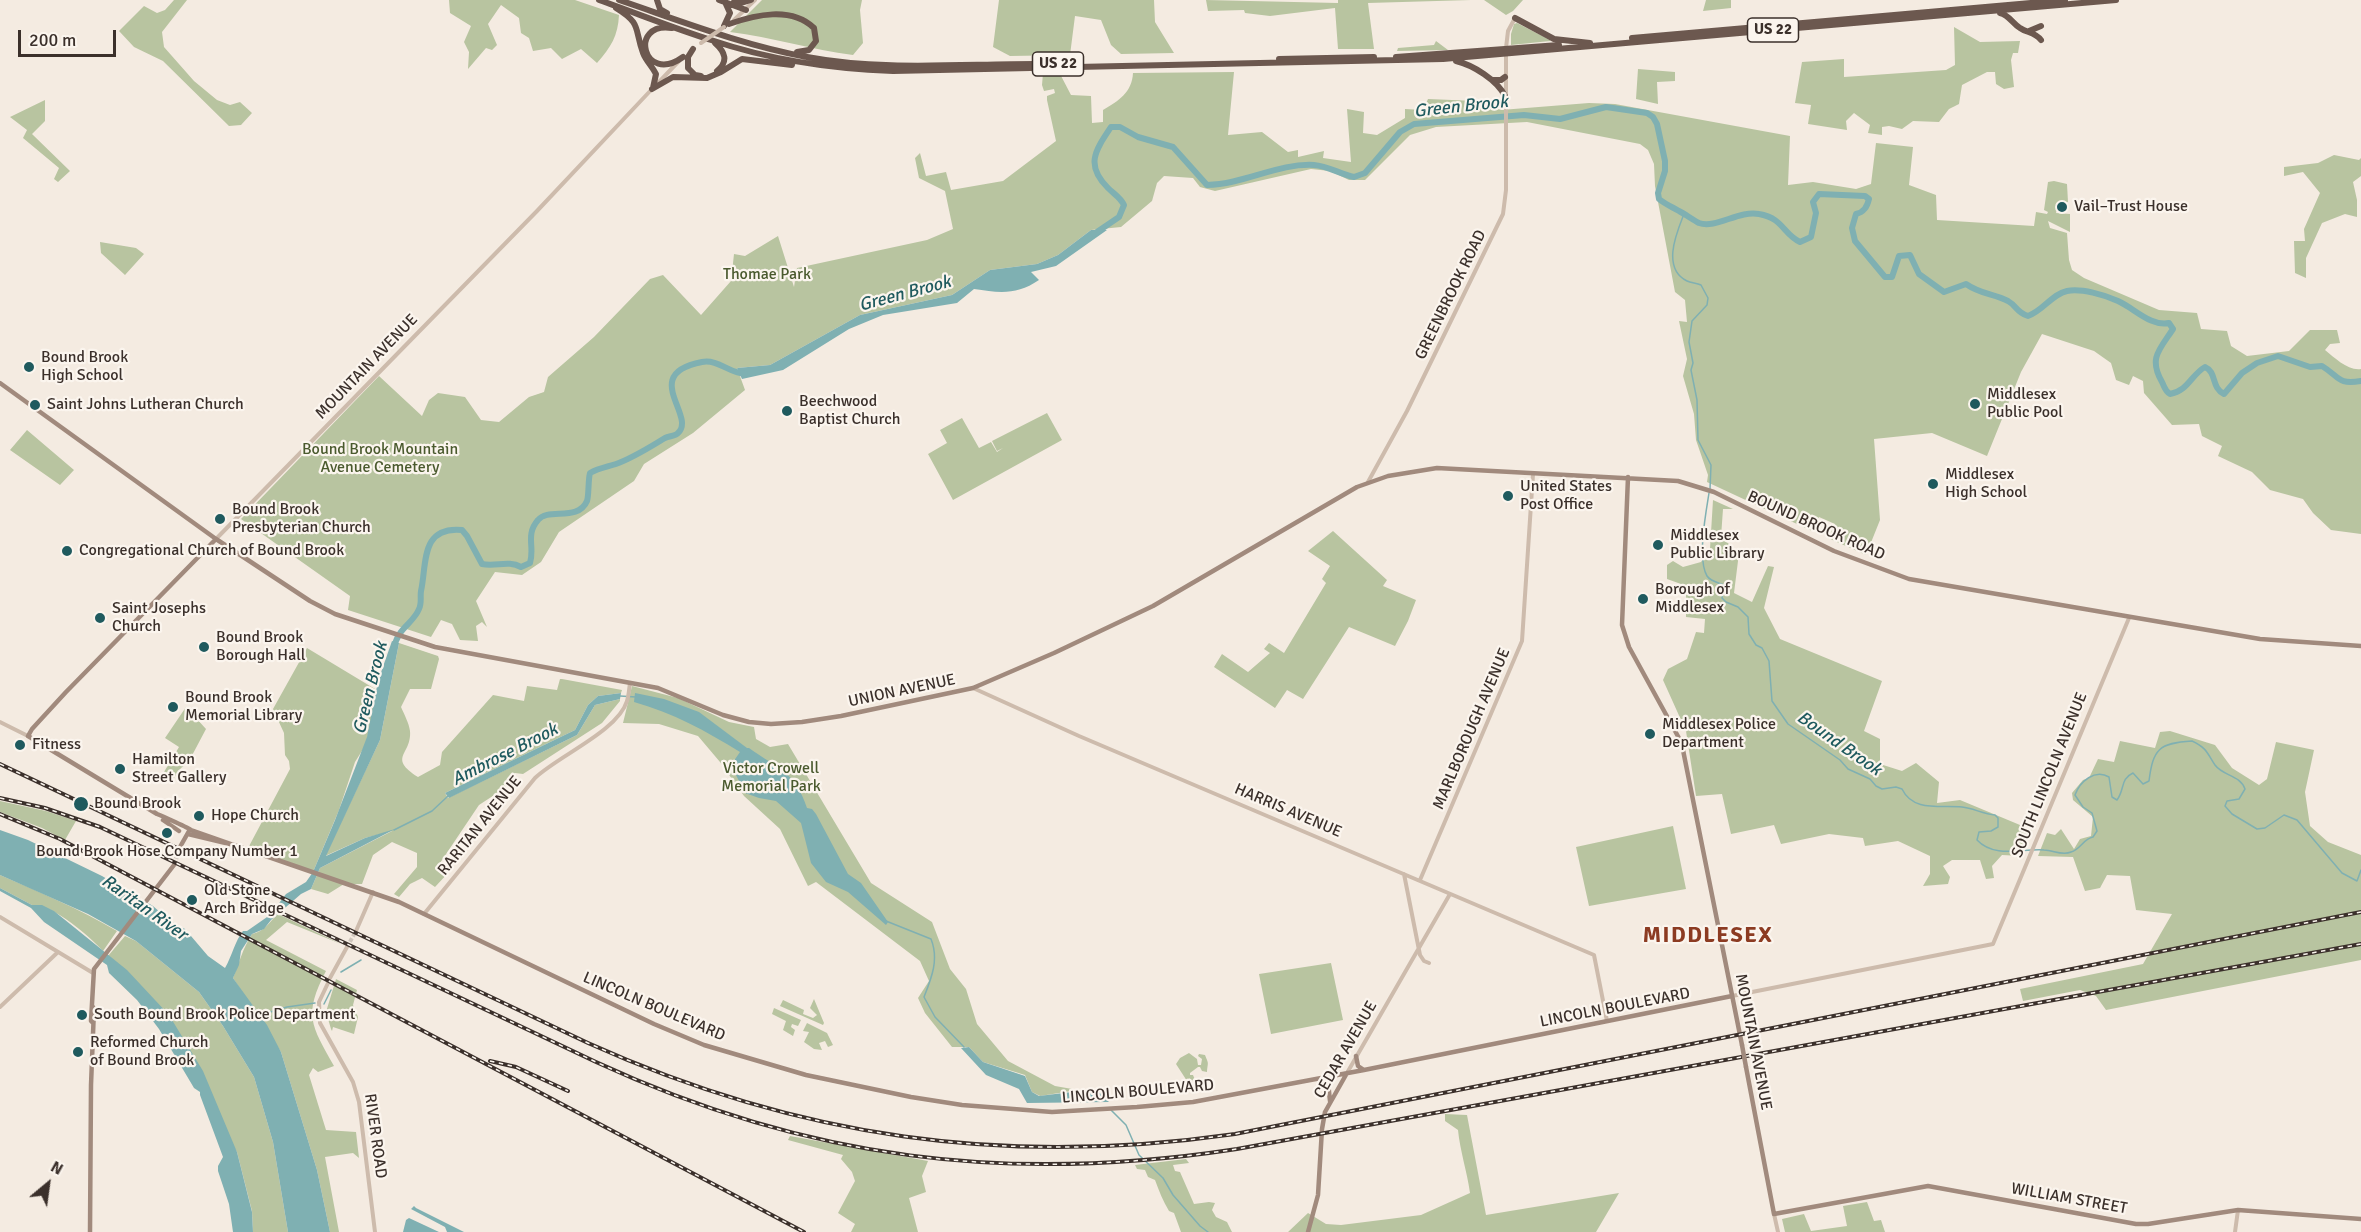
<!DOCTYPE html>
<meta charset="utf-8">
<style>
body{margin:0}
#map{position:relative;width:2361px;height:1232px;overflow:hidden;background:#f4ebe1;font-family:Signika,sans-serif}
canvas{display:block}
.north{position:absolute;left:18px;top:1154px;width:60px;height:60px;-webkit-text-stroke:4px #fbf5ee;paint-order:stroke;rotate:29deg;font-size:16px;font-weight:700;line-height:24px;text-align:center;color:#3b302b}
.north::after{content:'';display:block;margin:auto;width:21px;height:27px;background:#3b302b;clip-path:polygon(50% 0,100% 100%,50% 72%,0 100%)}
.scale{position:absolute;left:18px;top:30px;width:98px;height:27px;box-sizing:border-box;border:3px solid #3b302b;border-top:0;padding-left:8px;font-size:18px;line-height:21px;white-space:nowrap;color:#3b302b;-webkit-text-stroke:4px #fbf5ee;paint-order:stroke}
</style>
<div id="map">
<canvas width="2361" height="1232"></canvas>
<div class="north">N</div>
<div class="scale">200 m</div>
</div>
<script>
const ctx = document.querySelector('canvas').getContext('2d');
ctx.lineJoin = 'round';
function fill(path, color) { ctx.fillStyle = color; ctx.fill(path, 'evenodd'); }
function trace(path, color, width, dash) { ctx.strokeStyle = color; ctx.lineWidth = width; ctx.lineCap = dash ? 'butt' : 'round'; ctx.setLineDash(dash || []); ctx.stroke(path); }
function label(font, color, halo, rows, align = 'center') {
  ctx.font = font + ' Signika,sans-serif'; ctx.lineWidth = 4.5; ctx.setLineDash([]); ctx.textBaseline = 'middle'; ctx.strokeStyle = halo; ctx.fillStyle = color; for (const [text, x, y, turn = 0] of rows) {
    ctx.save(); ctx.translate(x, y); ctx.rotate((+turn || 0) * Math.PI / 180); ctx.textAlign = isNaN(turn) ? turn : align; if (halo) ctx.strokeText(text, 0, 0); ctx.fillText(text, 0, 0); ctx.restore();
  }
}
fill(new Path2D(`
 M174,0h13l-25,32 2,15 30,34 23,19 13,5 10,-3 12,11 -11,12 -12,1 -66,-65 -29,-14 -15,-16 25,-25 13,7 8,-3z
 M449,0h126l44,15c-1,21 -8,32 -22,48l-16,-14 -19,10 -11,-11 -18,3 -4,-13 -8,-5 -2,-15 -18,-13 -13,19 9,21 -5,5 -6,-2 -18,21 1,-17 -5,-10 7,-16 -21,-13z
 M762,0h100l-2,10 3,33 -10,12c-41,-5 -81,-18 -123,-23z
 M999,0h155l1,22 19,31 -53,1 -10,-9 -10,-25 -26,-4 -5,39 -60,1 -17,-9z
 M1206,0l132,3v-3h133l-103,3 6,46h-36l-3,-41 -65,8 -25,-3 -1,-3 -36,1z
 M1484,0h39l-10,11 -7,4z
 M1706,0h25v8l-28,3z
 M1517,23l33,17v1l-39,4v-11l3,-10z
 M1954,27l26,15 40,-1 -2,12h-5l-2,7 3,27 -10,2 -8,-5 -1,-12h-8l-25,13 -3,19 -10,5 -10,13 -26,-1 -11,8 -13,-3 -7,1v8l-14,-2 2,-8 -16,-12 -8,8 1,9 -39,-6 3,-19 -16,-2 7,-41 42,-3v18l102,-7 9,-5z
 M1436,41l12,9 -51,1 1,-3 36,-3z
 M1638,69l37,3v9l-18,1 1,22 -22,-5z
 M1051,72h8l12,23 20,1 1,27 11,-1v-12c16,-9 29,-18 30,-37l101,-1 -6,63 34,-3 26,20 10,-2v7l26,-6 -1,7 28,4 -4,-53 17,3 -1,21 14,2 28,-17v-9l18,1 5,-11 72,3 1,8 88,-7 26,1 175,32 -2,49 25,-3 43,7 15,-5 5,-41 37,4 -4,38 27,10 1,25 97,6 2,-14 11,2 1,-2 -4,-2 4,-28 6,-1 13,3 1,18 -10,3 -2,8 14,1v18l-22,-11 2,7 17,5 2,27 3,10 12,8 75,32 38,3 4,16 26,2 4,15 16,10 42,-5 21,-21h27l3,13 -10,1 -5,6c10,8 23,21 36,19v165l-30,-4 -18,-17 -10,-14 -33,-9 -18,-18 -34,-16 4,-10 -20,-10 -3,-12 -27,1 -28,-32 -1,-12 -10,-5 -4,9 -13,-5 -5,-17 -17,-12 -52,-17 -21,38 -34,84 -55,-23 -58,6 6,81 -14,35 -38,-17 7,-14 -16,-7 -7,14 -105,-49 1,-7 -12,-35 -2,-26 -11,-38 4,-17 -8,-38 8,1 -2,-22 -10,-8 -20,-106 -1,-22 -6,-14 -8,-6 -113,-22 -91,5 -26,8 -45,45h-16l-19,-9 -19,-2 -96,22 -15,-4 -7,-9 -29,-2 -7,7 -5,18 -31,26 -30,3 -33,25 -21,9 -47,6 -38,25 -92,20 -90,50 -33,3 8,22 -52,43 -49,31 -10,17 -75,51 -18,30 -19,13 -27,-3 -19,29 11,26 -5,-5 -6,4 2,15 -18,-1 -8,-16 -11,-4 -10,17 -83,-27 2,-14 -109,-77 138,-143 43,40 7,-16 9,-7 27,4 16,23 18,2 30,-25 15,-5 4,-15 46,-40 56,-58 13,-4 38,40 30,-34 3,-27 11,2 33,-20 16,51 3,-19 130,-28 26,-11 -8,-38 -26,-13 -4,-20 5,-5 6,23 20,-4 5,18 52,-9 53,-40 -9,-41v-4l8,-3 -1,-4 -10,2 -2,-6 1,-12z
 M45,100v21l-13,13 38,37 -12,11 -4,-3 5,-11 -36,-30 4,-8 -17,-13z
 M2334,155l25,5 2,-2v18l-8,6 4,18v17l-12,-3 -23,9 -16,35v20l-11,-5 -1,-32h11l-1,-12 16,-36 -17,-21 -19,4v-9l34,-4z
 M100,242l36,6 8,6 -19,21 -24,-22z
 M1047,413l15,27 -109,60 -25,-46 19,-11 -7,-13 22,-12 17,30 12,-6 6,10 6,-4 -6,3 -5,-10z
 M27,430l47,40 -14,15 -50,-35z
 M1713,500l20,9h-10l-2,28 18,16 -5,40 18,9 16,-36 6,1 -10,41 16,31 102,42 -18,50 16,8v25l22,7 14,-8 23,19 -2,21 23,-3 72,30 -11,26 -19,-1 -10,11 2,12 -8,1 -6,-19h-28l-9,6 7,11 -2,7 -25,2 7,-12v-18l-32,-15 -33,5 -2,-8 -34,-4 -48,10 -7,-19 -43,9 -9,-40 -26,2 -10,-65 -23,-51 5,-11 19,-10 9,-27 8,1 1,-14 -19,-2v-23l-5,-1v-9l-14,-5v-14l6,-4 10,6 18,-5 9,-13z
 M1333,531l54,49 -4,6 33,14 -8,21 -13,25 -46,-19 -46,72 -16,-9 -12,18 -61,-41 8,-13 26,18 22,-19 -6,-4 5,-6 15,10 42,-70 -4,-4 8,-13 -22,-15z
 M399,643l39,13 1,3 -8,30h-21l-9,18c3,7 8,16 9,24 2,24 -23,26 8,46l22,-12 2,-13 51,-57 31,6 3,-15 30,4 3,-11h2l60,11 -1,3 -23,3 -10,9 -13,25 -130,63 3,5 129,-63 18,-30 25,-6v2l-18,22 -79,51 -8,-1 -10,15 -26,17 -41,61 10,7 -13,14 -13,-9 -12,6 -11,13 -5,-3 23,-27v-14l-25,-11 -19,13 -11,29h-18l-16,10 -17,-5 9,-21 72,-37 -27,7 -40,18 55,-116z
 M307,648l73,44 -15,54 -10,16 -16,48 -26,62 -66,-22 43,-81 -1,-8 -4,-6 -1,-22 -11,-24z
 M632,686l46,12 51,24 25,5 2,12 14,8 18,-3 83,139 61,39 18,47 16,20 11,35 31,37 47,25 23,4 -38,6 -8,-4 -7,-17 -42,-13 -14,-15h-17l-27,-34 -7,-15 11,-17 -9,-20 -104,-79 -8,4 -28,-57 -36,-33 -24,-34 -22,-26 -39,-12 -36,-1z
 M186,707l20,22 -18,34 -7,5 -7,10 -10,-6 15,-25 -14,-9z
 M2170,731l45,14 17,23 27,17 8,-6 9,-37 38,8 -9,42 5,34 18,16 33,13v105l-255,50 -10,-14 -16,-6 -57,11 -3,-12 123,-25 29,-50 -36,-4 -6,-34 -23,-1 -7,13 -15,3 -12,-34 -35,-1 9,-23 8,2 6,-6 13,20 6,-10 11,-3 2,-19 -20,-17 -1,-7 11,-13 6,-2 9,-19 16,3 6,-21 35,7 5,-16z
 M0,801l46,10 30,10 -11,19 -23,-12 -42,-16z
 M1673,826l13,63 -97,17 -13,-59z
 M0,875c40,17 79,34 117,56l-14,20c-14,-15 -50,-47 -71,-46l-32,-17z
 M278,914l63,30 -54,-22 -21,18 60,31c-23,44 -15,54 8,95l-16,6 -5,-4 -4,7 17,55 30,2 3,26 -6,-5 -28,4 14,75h-9l-13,-62 -36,-118 -48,-74c6,-15 10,-30 19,-44 12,-2 18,-13 26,-20z
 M125,936l11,5 63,51 24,34 31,51 19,65 15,90h-35l-1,-21 -15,-59 -107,-178 -22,-18z
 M1331,963l12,57 -72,14 -12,-60z
 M336,979l21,11 -4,15 5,12 -4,17 -21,-7 -1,4 -1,-2 -5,-17z
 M814,999l10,24 -1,2 -43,-19 3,-6 21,10 -1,4 10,4 4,-3 -7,-7z
 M774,1008l27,12 -3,6 -6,-2 -1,3 4,3 -2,6 -10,-6 3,-9 -14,-7z
 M807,1023l20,10 6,12 -5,2 -3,-6 -6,2 3,7 -8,-1 -10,-7 5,-10 -6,-1z
 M1189,1053l8,6 1,6h3l1,-6 -4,-3 1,-2 6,1c4,10 3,6 2,17l-5,-1 -2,-4h-2l-8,6v2h3l2,5 -8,1 -11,-17 4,-6z
 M1445,1114l22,1 19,100 133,-22 -23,39h-308l20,-19 18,11 15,1 80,-10 49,-22c-3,-22 -10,-42 -12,-63l-13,-9z
 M790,1136l138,25 -6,15 4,16 -17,6 9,34h-67l4,-8 -17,-11 17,-32 -3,-9 -11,-13 2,-4 -55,-15z
 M1186,1159l3,4 -16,2 2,6 5,1 14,32 15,-2 6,1 -3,7 4,7 11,5 5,10h-51l-7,-19 -5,-2c-6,-10 -10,-20 -14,-31l-7,-3 -3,-7 -8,-1 -2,-4z
 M1867,1202l7,19 7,-1 4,12h-100l-3,-13 22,-5 7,17 36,-5 -4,-20z`), '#b8c4a0');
fill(new Path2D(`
 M1091,230h16l-51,36 -25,6 8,8c-22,15 -39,13 -65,9l-17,14 -74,12 -34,14 -66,41 -41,9 -5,-11 33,-3 90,-50 92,-20 38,-25 47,-6 21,-9z
 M392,641l7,2 -19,97 -54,116 39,-18 30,-9 -75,39 -9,21 -10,5 -30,26 -7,9 -12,5 -11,17 -2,14 -6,13 34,47 14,27 36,118 13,62h-42l-15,-90 -19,-65 -31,-51 -24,-34 -63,-51 -48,-27 -88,-39v-45l28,10 74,36 51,30 17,15 15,8 23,27 17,12c7,-12 10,-27 18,-37h4l23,-16 16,-21 20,-12 7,-10 22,-52 32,-83 11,-56z
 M621,693l-1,6 -25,6 -18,30 -128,63 -4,-5 130,-63 13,-25 10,-9z
 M635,693l29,6 35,13 48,36h2c29,21 46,23 58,60l5,1 4,5 32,60 13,9 27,39 -2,3 -38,-33 -22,-10 -15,-19 -10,-40 -25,-22 -17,-3 -14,-5 -14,-28 9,-13c-34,-21 -67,-39 -106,-50z
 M0,888l32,17h10l12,6 73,59 42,45 34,56 34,81 15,60 1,20h-20l-4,-28 -11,-33v-5l5,-9 -23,-62v-3l-6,-4 -35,-59 -22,-29 -28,-27 -2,-8 -63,-43 -13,-14 -31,-17z
 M969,1047l14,15 42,14 7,16 7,4 57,-7 13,13 -82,1 -8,-14 -33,-14 -25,-27z
 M414,1206l2,2 48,24h-17l-2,-5 -34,-18z
 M409,1218l30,14h-36l3,-12z`), '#7fb0b2');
trace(new Path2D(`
 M1684,214c-7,18 -23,54 3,67 4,2 9,2 14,4l7,13 -1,7 -15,16 -3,21 4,21 -2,7 6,30 1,40 13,25 -1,24
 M1709,493c-3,19 -12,66 -2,83 3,5 12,7 17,9l-2,13 4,4 12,5 10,10 1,17 7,11 6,3 7,13 3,40 16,23 52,36 8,9 22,10 6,7 6,3 14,-2 6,2c11,23 38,16 60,18 11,1 21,7 33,8l3,3v9l-7,4 -12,1 -2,8c18,19 46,8 67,10 9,0 18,6 27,2 10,-3 12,-13 22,-15l4,-6 -5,-18 -9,-6 -8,-12c5,-14 20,-26 34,-18l3,20 5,3c8,-11 3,-21 16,-27l10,11 6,-3c4,-32 10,-38 43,-40 15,7 15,12 23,24 8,11 25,10 30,24l-6,10 -12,2 -2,5 7,8 25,15 8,-1 19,-13 13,5 45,53 15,8 4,-11
 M620,696l16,1
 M394,830l38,-19 16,-15
 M886,921l45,18c8,20 1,38 -7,58l11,20 29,30
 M341,972l20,-12
 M324,1004l7,-14
 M260,1015l27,-8 28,-4
 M1111,1110l15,15 13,30 24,23 10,17 27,31 8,6`), '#7fb0b2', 1.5);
trace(new Path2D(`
 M1094,234l25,-17 5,-12c-4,-8 -9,-10 -16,-17 -23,-23 -13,-37 3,-61h9l18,10 35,10 34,38c38,-1 71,-22 107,-20 14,1 26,9 40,12l11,-4 35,-41 14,-8 110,-9 36,4 46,-12 41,6 6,4 4,7 8,37v10l-7,22 1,6c6,5 13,8 20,12 6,3 14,9 20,12 17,6 40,-13 60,-9 24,4 24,20 41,28l11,-5 5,-24 -3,-11 6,-8 46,2 4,3c-2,8 -5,13 -13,15l-4,14 3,13 30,36h7l7,-21 11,-1 9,19 25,18 22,-8c14,10 28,10 42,17 9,5 8,11 20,15 15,-5 24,-22 39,-25 14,-3 38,4 51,10 16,7 33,26 51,22l4,6c-13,20 -25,29 -11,53 3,6 3,9 8,12 18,-3 21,-19 35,-27 12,5 6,21 19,27l18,-21 15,-10 21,-7 32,11 12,-1c18,11 15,19 39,15
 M394,648c4,-21 19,-24 25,-39 3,-6 1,-12 2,-18 6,-27 -1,-65 41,-61l5,6 15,28c14,3 26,-4 39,3l9,-4c5,-16 -5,-28 8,-43 10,-13 40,2 49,-19 2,-6 1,-21 3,-28 9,-5 17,-6 26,-9 17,-6 34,-17 49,-26 4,-2 11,-2 13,-5 19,-17 -39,-59 24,-71 16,-3 27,11 43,12`), '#7fb0b2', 6);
trace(new Path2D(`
 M347,947l9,-16`), '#cfc6bd', 4, [4, 2]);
trace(new Path2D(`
 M174,865l6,-18`), '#cfc6bd', 4.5, [4.5, 2]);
trace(new Path2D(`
 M734,20l21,-20
 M658,83l21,-22
 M1368,482l39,-71 96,-197 3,-24v-142l2,-17 7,-13
 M216,539l321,-328 115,-122
 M973,688l106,48 515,219 13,66
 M0,722l28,14
 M1404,874l16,81 4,6 5,2
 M1420,880l102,-239 11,-167
 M424,914l111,-136c23,-22 83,-47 92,-77 2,-6 2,-12 3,-18
 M0,917l93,56
 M356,931l17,-39
 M330,978l17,-31
 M328,983l-9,19 1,21 33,59 6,20 16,130
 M1732,996l261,-52 136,-326
 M0,1007l58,-55
 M1347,1073l103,-179
 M1774,1214l4,18
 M2235,1232l3,-22`), '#cdbbac', 4);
trace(new Path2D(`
 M0,383l216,156 94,62 25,13 100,33 223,41 65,27 26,7 22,2 31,-2 39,-6 132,-28 81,-35 99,-47 204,-119 31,-11 49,-8 241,13 36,11 120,59 75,28 351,60 101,7
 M1628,477l-6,148 7,22 51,93 3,10 59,295
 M216,539l-150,153 -34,37 -4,7 129,78c5,2 32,14 34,16l40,14
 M163,820l16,11
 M188,834l46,11 165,57 255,122 50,21 102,30 105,22 51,8 90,7 85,-5 56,-5 171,-32 368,-74
 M180,847l9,-16
 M93,1023l-2,-2 3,-52 80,-104
 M1356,1056l2,10 6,4
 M1746,1067l28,147 154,-28 208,38h12l90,-14 123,9
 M1323,1079l5,3 2,19
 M90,1232l1,-147 3,-76 -1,-2
 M1308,1232l10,-37 4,-66 3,-17 22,-39`), '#a18a7d', 4.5);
trace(new Path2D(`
 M599,0c37,13 74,28 112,40 59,20 120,29 182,31l550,-12 673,-59
 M619,0c62,21 123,45 188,57 74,14 152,7 228,7
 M657,0l3,9 7,4
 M719,0l27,10
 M734,2l7,1 10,-3
 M616,8c26,16 18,20 27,45 3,8 9,13 13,21l-3,14
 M2000,13c9,2 12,10 20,15 7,5 15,4 21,12
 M1515,18l39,21 36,4
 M729,24c26,-9 62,-18 85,4l2,13 -7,9 -12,2
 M724,26l6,-13 -5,-11
 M672,28c-44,-7 -29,58 11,29
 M2029,31l12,-5
 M1632,38l433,-38
 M715,43c10,9 14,18 2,28
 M693,49l-5,8v11l7,7 6,1
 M1396,57l163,-12
 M1279,59l95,-2
 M1456,61c17,4 41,19 49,35
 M1492,80h9l4,-3
 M652,89l21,-12 34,1 14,-6 21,-13 50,6`), '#6c584f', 6);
const rail = new Path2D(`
 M0,764l588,279c211,95 417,124 647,91l1126,-222
 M0,798l45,10 55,19 496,235c212,98 412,122 641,87l1124,-205
 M0,814l60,25 744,393
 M490,1061l26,6 52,24`);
trace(rail, '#3b302b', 4);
trace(rail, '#fbf5ee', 1.5, [4.5]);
trace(new Path2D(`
 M701,43l23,-16`), '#cdbbac', 4);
trace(new Path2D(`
 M1742,1045l4,22`), '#a18a7d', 4.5);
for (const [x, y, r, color] of [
 [2062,207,6,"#1f5a5e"],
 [29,367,6,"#1f5a5e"],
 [1975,404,6,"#1f5a5e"],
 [35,405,6,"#1f5a5e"],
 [787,411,6,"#1f5a5e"],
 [1933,484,6,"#1f5a5e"],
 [1508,496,6,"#1f5a5e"],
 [220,519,6,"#1f5a5e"],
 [1658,545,6,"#1f5a5e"],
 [67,551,6,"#1f5a5e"],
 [1643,599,6,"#1f5a5e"],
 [100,618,6,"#1f5a5e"],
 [204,647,6,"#1f5a5e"],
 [173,707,6,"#1f5a5e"],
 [1650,734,6,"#1f5a5e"],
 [20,745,6,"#1f5a5e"],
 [120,769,6,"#1f5a5e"],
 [81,804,8,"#1f5a5e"],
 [199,816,6,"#1f5a5e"],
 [167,833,6,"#1f5a5e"],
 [192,900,6,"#1f5a5e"],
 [82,1015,6,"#1f5a5e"],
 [78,1052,6,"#1f5a5e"]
]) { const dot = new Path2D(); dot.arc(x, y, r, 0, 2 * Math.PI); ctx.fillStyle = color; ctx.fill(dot); trace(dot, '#fbf5ee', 2); }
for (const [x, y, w] of [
 [1773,30,51],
 [1058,64,51]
]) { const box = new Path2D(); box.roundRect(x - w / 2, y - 12, w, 24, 4.5); ctx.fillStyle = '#fbf5ee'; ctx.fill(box); trace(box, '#3b302b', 1.5); }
label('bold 15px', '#3b302b', null, [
 ["US 22",1773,30],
 ["US 22",1058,64]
]);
label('16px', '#3b302b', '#fbf5ee', [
 ["Vail–Trust House",2074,207],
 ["Bound Brook",41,358],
 ["High School",41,376],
 ["Middlesex",1987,395],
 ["Public Pool",1987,413],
 ["Beechwood",799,402],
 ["Baptist Church",799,420],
 ["Saint Johns Lutheran Church",47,405],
 ["Middlesex",1945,475],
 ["High School",1945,493],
 ["United States",1520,487],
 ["Post Office",1520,505],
 ["Bound Brook",232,510],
 ["Presbyterian Church",232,528],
 ["Middlesex",1670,536],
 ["Public Library",1670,554],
 ["Congregational Church of Bound Brook",79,551],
 ["Borough of",1655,590],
 ["Middlesex",1655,608],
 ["Saint Josephs",112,609],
 ["Church",112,627],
 ["Bound Brook",216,638],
 ["Borough Hall",216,656],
 ["Bound Brook",185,698],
 ["Memorial Library",185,716],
 ["Middlesex Police",1662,725],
 ["Department",1662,743],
 ["Fitness",32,745],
 ["Hamilton",132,760],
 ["Street Gallery",132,778],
 ["Bound Brook",94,804],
 ["Hope Church",211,816],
 ["Bound Brook Hose Company Number 1",167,852,"center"],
 ["Old Stone",204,891],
 ["Arch Bridge",204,909],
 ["South Bound Brook Police Department",94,1015],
 ["Reformed Church",90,1043],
 ["of Bound Brook",90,1061]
], 'left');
label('16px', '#4a5a2e', '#fbf5ee', [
 ["Thomae Park",767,275],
 ["Bound Brook Mountain",380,450],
 ["Avenue Cemetery",380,468],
 ["Victor Crowell",771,769],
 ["Memorial Park",771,787]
]);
label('16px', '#3b302b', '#fbf5ee', [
 ["GREENBROOK ROAD",1451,295,-64],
 ["MOUNTAIN AVENUE",367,367,-46],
 ["BOUND BROOK ROAD",1816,526,24],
 ["UNION AVENUE",902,691,-12],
 ["MARLBOROUGH AVENUE",1472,729,-67],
 ["SOUTH LINCOLN AVENUE",2050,775,-68],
 ["HARRIS AVENUE",1288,811,23],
 ["RARITAN AVENUE",480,826,-51],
 ["LINCOLN BOULEVARD",654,1007,23],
 ["LINCOLN BOULEVARD",1615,1008,-11],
 ["MOUNTAIN AVENUE",1753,1042,79],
 ["CEDAR AVENUE",1346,1050,-60],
 ["LINCOLN BOULEVARD",1138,1092,-5],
 ["RIVER ROAD",375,1136,82],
 ["WILLIAM STREET",2069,1199,10]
]);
label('italic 18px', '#1f5a5e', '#fbf5ee', [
 ["Green Brook",1461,107,-6],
 ["Green Brook",905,294,-15],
 ["Green Brook",371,688,-76],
 ["Bound Brook",1839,744,35],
 ["Ambrose Brook",505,755,-27],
 ["Raritan River",144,908,35]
]);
ctx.letterSpacing = '1.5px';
label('bold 22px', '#8c3b22', '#fbf5ee', [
 ["MIDDLESEX",1708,936]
]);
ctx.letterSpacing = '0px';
</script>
